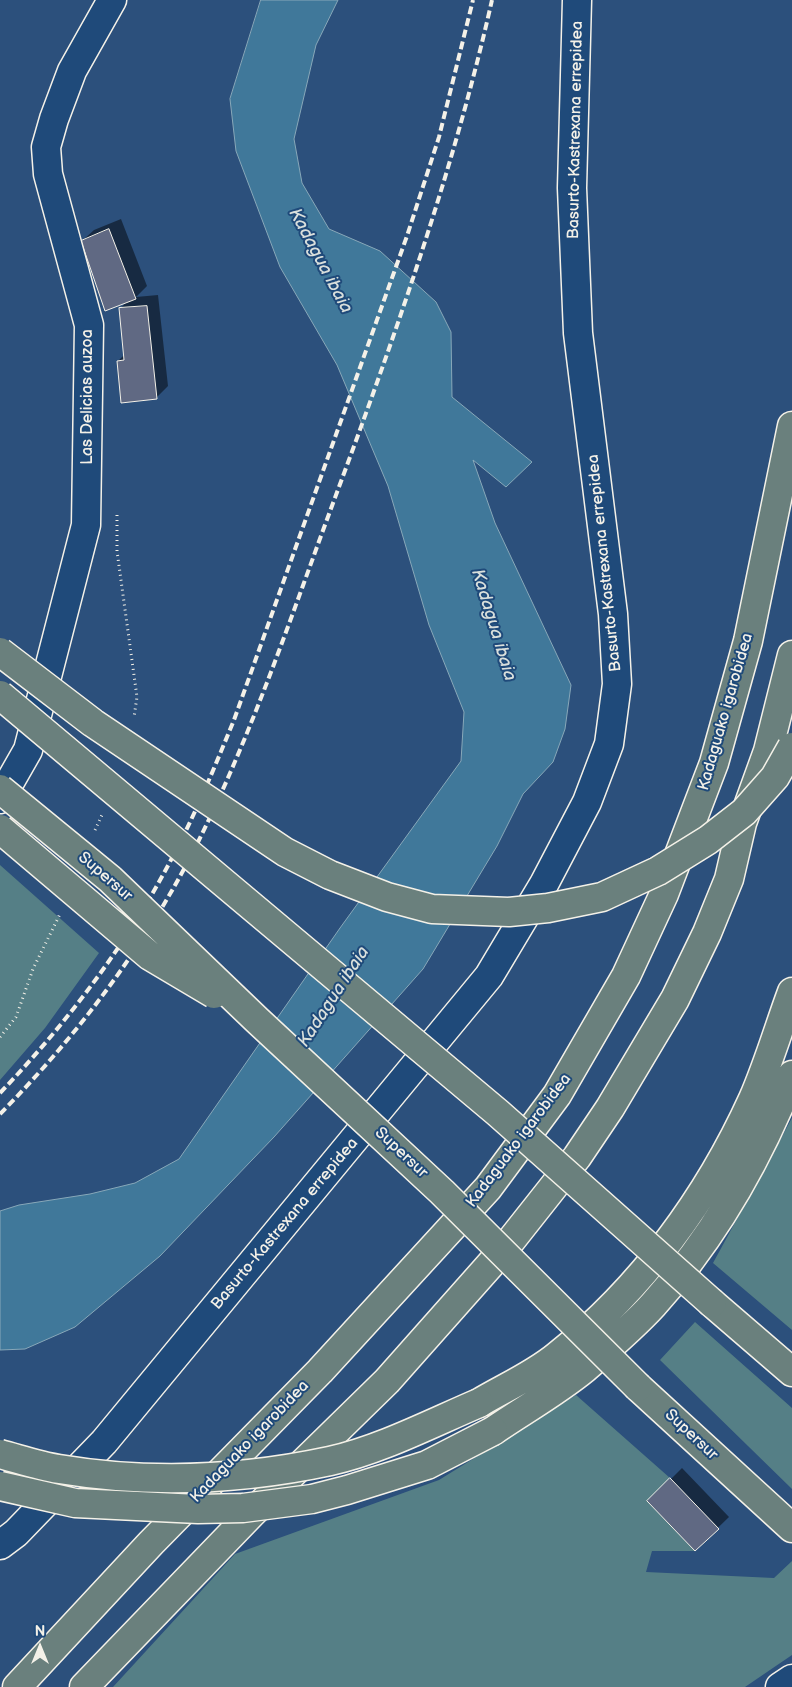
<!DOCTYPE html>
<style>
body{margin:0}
#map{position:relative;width:792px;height:1687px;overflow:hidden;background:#2c507c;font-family:"Balsamiq Sans",sans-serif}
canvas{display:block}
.north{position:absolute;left:15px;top:1622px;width:50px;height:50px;-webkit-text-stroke:4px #1f4a7a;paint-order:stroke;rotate:0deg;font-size:14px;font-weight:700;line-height:20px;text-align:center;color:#f4f1e8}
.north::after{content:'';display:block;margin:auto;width:18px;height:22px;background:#f4f1e8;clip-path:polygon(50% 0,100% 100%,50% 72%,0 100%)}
</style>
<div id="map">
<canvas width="792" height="1687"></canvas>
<div class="north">N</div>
</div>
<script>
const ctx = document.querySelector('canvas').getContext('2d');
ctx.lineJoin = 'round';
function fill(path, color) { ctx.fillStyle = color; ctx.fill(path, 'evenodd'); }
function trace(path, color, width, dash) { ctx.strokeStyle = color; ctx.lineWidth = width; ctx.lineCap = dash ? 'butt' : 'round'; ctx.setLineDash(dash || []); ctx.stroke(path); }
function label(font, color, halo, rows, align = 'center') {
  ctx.font = font + ' "Balsamiq Sans",sans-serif'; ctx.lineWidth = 4; ctx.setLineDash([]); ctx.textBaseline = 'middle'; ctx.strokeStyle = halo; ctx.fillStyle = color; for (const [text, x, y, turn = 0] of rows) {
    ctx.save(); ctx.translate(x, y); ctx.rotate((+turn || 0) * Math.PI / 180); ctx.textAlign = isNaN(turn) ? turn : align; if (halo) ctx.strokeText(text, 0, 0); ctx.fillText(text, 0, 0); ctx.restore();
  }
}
fill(new Path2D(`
 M0,865l99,88 -54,75 -45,52z
 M792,1118v212l-79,-67z
 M695,1322l97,86v81l-132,-129z
 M576,1395l94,83 -23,23 48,50h-43l-6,21 128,6 18,-17v94l-47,32h-632l122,-133 204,-74z`), '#557f86');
const water = new Path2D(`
 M261,0h77l-22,45 -22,94 8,44 27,46 51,22 56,51 15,30 1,65 80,65 -26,25 -33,-27 22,63 76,162 -6,44 -12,33 -30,32 -26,52 -74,123 -149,168 -114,119 -85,71 -50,22 -25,1v-139l19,-6 71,-11 45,-11 44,-24 161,-231 121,-167 3,-49 -35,-87 -41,-139 -51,-121 -57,-98 -44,-116 -6,-52z`);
fill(water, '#40789a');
trace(water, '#88a8b9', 1);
fill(new Path2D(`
 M121,219l26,67 -11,11 22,-2 10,91 -12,12 -38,-37 7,-7 -5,-45 8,-9 -46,-59 12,-11z
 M682,1468l47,49 -33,32 -47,-48z`), '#0007');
const building = new Path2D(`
 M109,229l27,70 -31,12 -24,-70z
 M147,306l10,93 -36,4 -4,-42 7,-1 -5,-52z
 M670,1478l49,51 -24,22 -48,-50z`);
fill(building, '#606983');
trace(building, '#f4f1e8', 1);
const minor = new Path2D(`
 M0,799l28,-49 58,-225 3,-200 -41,-151 -2,-27 8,-28 18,-48 40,-71
 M0,1545l16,-12 88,-91 385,-466 55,-92 43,-82 22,-58 8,-60 -4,-70 -35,-281 -6,-145 5,-188
 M780,1687l12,-8`);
const highway = new Path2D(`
 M712,1303l80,69
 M638,1387l154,141
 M479,1403c25,-15 55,-28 78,-47 85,-68 151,-158 196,-257 15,-34 26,-72 39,-107
 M493,1431c29,-20 63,-39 91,-62 23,-20 49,-42 69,-64 61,-67 106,-147 139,-230
 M17,1687l134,-144 169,-172 168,-183 69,-93 69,-119 38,-82 50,-131 34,-122 44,-215
 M84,1687l167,-173 136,-133 118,-133 72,-91 33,-49 65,-109 32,-66 22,-54 13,-56 26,-72 24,-96`);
trace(minor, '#f4f1e8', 31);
trace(highway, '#f4f1e8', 31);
trace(new Path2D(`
 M117,515v36l20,146 -3,20
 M95,830l7,-15
 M0,1037l16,-20 17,-48 27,-55`), '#f4f1e8', 3, [1, 4]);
trace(minor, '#1f4a7a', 28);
trace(highway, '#6a807d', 28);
trace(new Path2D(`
 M0,1093c67,-70 127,-149 172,-235 24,-45 43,-92 62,-138l173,-484 32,-99 34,-137
 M0,1114c79,-80 149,-173 199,-274 55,-111 94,-229 137,-345 60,-162 118,-326 156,-495`), '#f4f1e8', 4, [8, 4]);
const highwayBridge = new Path2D(`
 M0,652l93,71 192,129 45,23 57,22 45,12 77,3 39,-4 54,-11 56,-26 50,-31 36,-28 31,-35 17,-30
 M0,695l498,418 214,190
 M0,789l110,90 147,141 185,172 196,195
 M0,829l150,127 64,38
 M0,1454c19,5 39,12 59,15 90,15 182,11 271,-8 50,-11 102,-38 149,-58
 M0,1486l75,17 123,6 45,-1 69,-9 35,-9 80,-25 66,-34`);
trace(highwayBridge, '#f4f1e8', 31, []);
trace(highwayBridge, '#6a807d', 28);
label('16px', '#f4f1e8', '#1f4a7a', [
 ["Basurto-Kastrexana errepidea",576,130,-89],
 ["Las Delicias auzoa",88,397,-90],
 ["Basurto-Kastrexana errepidea",605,563,-96],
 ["Kadaguako igarobidea",726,712,-74],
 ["Supersur",105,877,41],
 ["Kadaguako igarobidea",519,1141,-53],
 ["Supersur",401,1153,43],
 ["Basurto-Kastrexana errepidea",285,1224,-50],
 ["Supersur",691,1435,43],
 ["Kadaguako igarobidea",250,1442,-46]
]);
label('italic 18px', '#d9dfdc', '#1f4a7a', [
 ["Kadagua ibaia",320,261,62],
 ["Kadagua ibaia",493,625,73],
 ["Kadagua ibaia",334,997,-57]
]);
</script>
